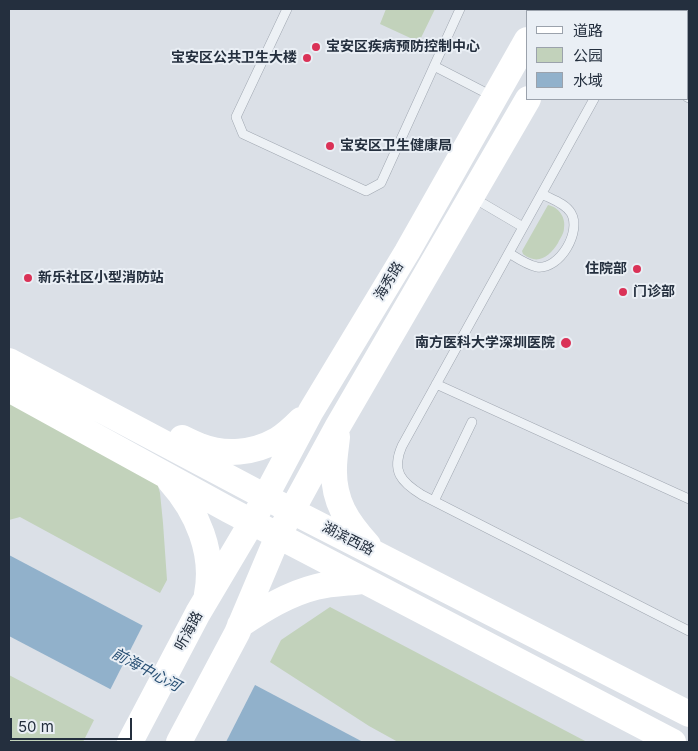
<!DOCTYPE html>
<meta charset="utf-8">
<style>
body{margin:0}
#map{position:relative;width:698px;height:751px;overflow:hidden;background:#dbe0e7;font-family:Inter,"Noto Sans SC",sans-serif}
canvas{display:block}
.frame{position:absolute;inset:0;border:10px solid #242f3e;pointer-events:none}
.legend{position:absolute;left:526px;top:10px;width:162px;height:90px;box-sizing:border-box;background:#eaeff5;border:1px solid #9ba2ac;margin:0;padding:6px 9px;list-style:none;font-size:15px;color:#242f3e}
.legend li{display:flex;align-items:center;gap:10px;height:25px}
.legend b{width:25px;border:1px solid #9ba2ac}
.scale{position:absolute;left:10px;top:718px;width:122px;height:22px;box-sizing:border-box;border:2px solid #242f3e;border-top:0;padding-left:6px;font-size:15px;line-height:18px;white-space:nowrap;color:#242f3e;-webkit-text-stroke:4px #eaeff5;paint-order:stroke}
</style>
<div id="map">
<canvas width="698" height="751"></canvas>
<div class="frame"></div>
<ul class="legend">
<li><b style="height:6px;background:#fff"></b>道路</li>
<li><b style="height:14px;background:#c2d2bb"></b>公园</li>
<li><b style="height:14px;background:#91b1cb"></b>水域</li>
</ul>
<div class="scale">50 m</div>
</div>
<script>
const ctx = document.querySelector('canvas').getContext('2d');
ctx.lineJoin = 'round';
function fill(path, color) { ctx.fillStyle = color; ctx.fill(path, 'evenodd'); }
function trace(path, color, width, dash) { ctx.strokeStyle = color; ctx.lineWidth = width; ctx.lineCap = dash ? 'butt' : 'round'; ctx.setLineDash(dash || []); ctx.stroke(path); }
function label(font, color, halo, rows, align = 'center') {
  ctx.font = font + ' Inter,"Noto Sans SC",sans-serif'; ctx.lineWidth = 4; ctx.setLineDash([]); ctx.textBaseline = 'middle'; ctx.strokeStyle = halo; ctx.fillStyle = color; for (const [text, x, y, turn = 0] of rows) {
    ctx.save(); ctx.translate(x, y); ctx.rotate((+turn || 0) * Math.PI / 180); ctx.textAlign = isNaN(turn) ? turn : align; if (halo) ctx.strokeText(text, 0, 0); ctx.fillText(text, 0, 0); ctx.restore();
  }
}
fill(new Path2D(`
 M386,9h49l-16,33 -39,-18z
 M548,205c11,2 18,13 16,23 0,6 -4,10 -6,15 -8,13 -20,23 -35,11l-1,-3z
 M9,395l147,84 4,14 3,30 4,57 -7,13 -140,-76 -11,3z
 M330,607l257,135h-189l-29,-16 -99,-64 11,-22z
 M9,675l85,45 -11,22h-74z`), '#c2d2bb');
fill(new Path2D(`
 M9,555l354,187h-152l-202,-106z`), '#91b1cb');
fill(new Path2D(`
 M144,623l112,60 -30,59h-21l-96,-50z`), '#dbe0e7');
const service = new Path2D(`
 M287,9l-51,108 7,17 123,57 15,-8 79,-174
 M687,63l2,1
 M434,66l58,30
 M687,97l2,1
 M594,99l-192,347c-11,25 -1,36 20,49l267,136
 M472,197l51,30
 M509,253c8,5 18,12 28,14 23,3 45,-36 34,-54 -6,-10 -20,-14 -29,-19
 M436,384l253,115
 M434,501l38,-79`);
trace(service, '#a0a7b1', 10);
trace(service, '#edf1f5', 9);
trace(new Path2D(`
 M545,11l1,-2
 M587,11l2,-2
 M9,361l283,150 397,203
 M9,389l220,121 444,232
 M337,437c-1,10 -3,21 -3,31 -1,33 13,54 34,77
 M182,438c6,3 12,6 18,8 25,10 54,7 77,-6 9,-5 17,-13 24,-20
 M170,481c27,30 45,72 37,113
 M240,625c24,-16 48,-31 76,-38 15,-4 31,-4 47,-6
 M130,742l68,-129 54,-91 59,-111 96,-159 120,-212
 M179,742l58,-109 41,-97 60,-110 190,-327`), '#fff', 26);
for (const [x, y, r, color] of [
 [316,47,5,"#da3257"],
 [307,58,5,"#da3257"],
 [330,146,5,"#da3257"],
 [637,269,5,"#da3257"],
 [28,278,5,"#da3257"],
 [623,292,5,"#da3257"],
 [566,343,6,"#da3257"]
]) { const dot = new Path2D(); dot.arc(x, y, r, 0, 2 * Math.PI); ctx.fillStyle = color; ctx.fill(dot); trace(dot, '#eaeff5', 2); }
label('bold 14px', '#242f3e', '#eaeff5', [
 ["宝安区疾病预防控制中心",326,47],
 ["宝安区公共卫生大楼",297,58,"right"],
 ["宝安区卫生健康局",340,146],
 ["住院部",627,269,"right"],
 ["新乐社区小型消防站",38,278],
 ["门诊部",633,292],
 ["南方医科大学深圳医院",555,343,"right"]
], 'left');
label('14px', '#242f3e', '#eaeff5', [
 ["海秀路",389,281,-59],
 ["湖滨西路",348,539,27],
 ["听海路",189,631,-62]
]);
label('italic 15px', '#2a5175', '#eaeff5', [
 ["前海中心河",146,670,28]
]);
</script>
